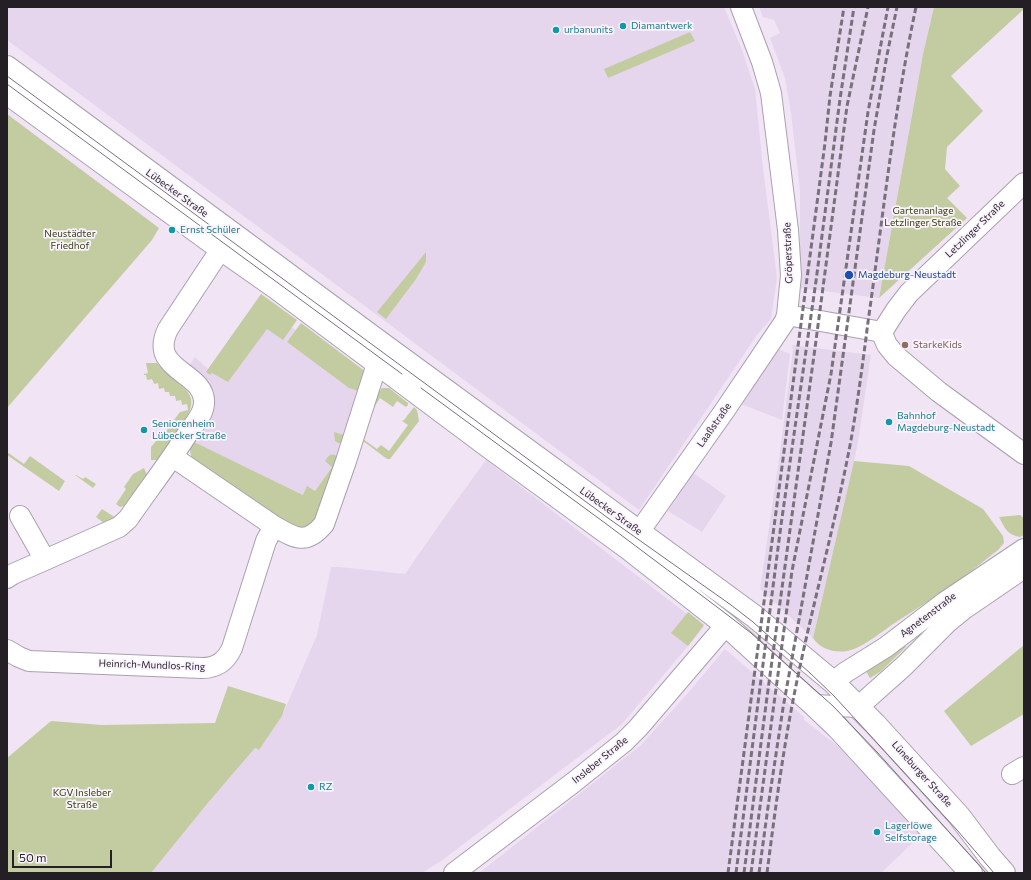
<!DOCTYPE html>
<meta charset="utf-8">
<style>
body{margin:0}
#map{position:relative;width:1031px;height:880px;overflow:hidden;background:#f0e4f5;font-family:Commissioner,sans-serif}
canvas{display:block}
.frame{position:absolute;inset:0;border:8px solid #231f25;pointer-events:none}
.scale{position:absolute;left:12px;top:850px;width:100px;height:18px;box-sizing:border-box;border:2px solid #231f25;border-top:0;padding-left:5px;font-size:12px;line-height:14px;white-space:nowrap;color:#231f25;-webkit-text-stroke:3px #faf3fe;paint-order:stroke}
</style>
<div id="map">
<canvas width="1031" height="880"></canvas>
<div class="frame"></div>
<div class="scale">50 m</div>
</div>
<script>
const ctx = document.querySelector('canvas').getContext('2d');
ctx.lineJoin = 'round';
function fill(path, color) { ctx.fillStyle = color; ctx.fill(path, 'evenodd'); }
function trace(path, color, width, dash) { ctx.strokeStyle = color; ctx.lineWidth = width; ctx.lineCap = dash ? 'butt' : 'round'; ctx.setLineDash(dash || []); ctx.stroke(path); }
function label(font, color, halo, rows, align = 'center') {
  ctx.font = font + ' Commissioner,sans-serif'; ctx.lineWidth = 3.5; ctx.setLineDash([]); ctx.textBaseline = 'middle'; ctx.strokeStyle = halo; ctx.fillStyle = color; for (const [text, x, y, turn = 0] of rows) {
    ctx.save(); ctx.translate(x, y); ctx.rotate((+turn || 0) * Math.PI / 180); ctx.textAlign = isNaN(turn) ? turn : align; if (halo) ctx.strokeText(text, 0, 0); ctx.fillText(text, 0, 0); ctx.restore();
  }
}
fill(new Path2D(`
 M7,7h717l18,43 13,39 8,79 14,109 -6,42 -14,16 -118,175 -632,-470z
 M759,7h175l-11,47 -44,244 -79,-10v-98l-9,-77 -6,-35 -15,-40 10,-5 -6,-13 -11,-3z
 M257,301l105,79 -24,78 -23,33 -12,4 -110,-53 14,-22 -20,-51 8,-12 13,12z
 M792,345l79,10 -13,87 -4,19 -41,177 -53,-49 20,-137 13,-103z
 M778,349l12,5 -8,66 -41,-16z
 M486,460l218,167 -82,97 -181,137 -19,12h-271l56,-69 48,-56 3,2 24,-34 35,-81 14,-68h8l66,7 39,-56z
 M693,473l33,23 -24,36 -34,-21z
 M725,649l79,68v3l34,26 85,87 -42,40h-402l162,-128 46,-51z`), '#e6d6ed');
fill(new Path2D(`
 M934,7h90v2l-73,67 32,35 -36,36 -2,22 15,17 -13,12 20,20 -88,80 44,-244z
 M690,32l5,9 -87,37 -4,-9z
 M7,114l152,114 -7,12 -145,168z
 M426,252v10l-10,17 -30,40 -9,-7z
 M261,294l36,26 -14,20 -16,-11 -39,53 -16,-9 -2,2 -4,-3z
 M301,323l65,49 -23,71h-5l-3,-2 -1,-9 10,3 14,-44 -9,-3 -62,-46z
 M146,363h11c4,5 7,9 11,12 10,8 26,16 23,31 -1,7 -6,13 -10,19l-7,-5 6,-8 8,-2 -1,-6 -5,1 -1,-5 -5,1 -1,-5h-5l-1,-4h-4l-1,-4 -5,1 -1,-6 -4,1 -2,-5 -5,1 -1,-5h-2v-1l4,-1z
 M382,388h7l19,15v2l-2,2 -9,-6 -4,6 -13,-9 -8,13 5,-17z
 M414,407l3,3 2,11 -29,38h-3l-24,-18v-2l14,10 4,-4 8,6 19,-26 -6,-4 2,-1z
 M172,423l7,6 -22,31h-6v-13l10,-12 2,1z
 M194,442l109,53 4,-9 8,5 17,-24 -7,-6c3,-4 4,-8 10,-6l3,3 -22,63 -6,6 -13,2 -105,-70 -3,-12z
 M7,452l17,12 6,-8 35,25 -6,10 -52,-36z
 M854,461l55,5 74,43 20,27 1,7 -6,7c-18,14 -35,28 -54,41 -18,12 -36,23 -54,35 -9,7 -28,21 -39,24 -14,4 -30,0 -38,-12z
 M144,468l3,7 -23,31 -4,1 -4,-3 10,-15 -2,-2 9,-13z
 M76,475l7,4 2,-2 11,7 -3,4 -18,-13z
 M102,509l14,9 -11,6 -9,-7z
 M1020,515l4,3v17l-4,2c-13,-2 -15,-9 -21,-20z
 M688,612l16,13 -16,21 -17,-13z
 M903,643l3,4 -26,25 -10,6 -6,-10z
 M1024,645v69l-53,32 -27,-35z
 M228,686l58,18 -4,12 -23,34 -4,-2 -48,56 -56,69h-144v-115l44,-37 51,4 113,-2z`), '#c3cca1');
const minor = new Path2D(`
 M787,315l95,17
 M882,332l14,-22 13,-17 115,-110
 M882,332l2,6 3,7 9,11 43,36 85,62
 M173,457l101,69
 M20,516l25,44
 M639,532l86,-122 60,-89 2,-6 4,-40 -3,-45 -17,-137 -9,-31 -21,-55
 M7,578l6,-4 32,-14 74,-33 9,-8c20,-29 41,-56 60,-86 6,-8 15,-18 16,-29 3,-33 -57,-32 -36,-75l53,-80
 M7,650l12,7 10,4 173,7c15,0 24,-7 30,-20l34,-107 8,-15c21,12 32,20 50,-2l22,-63 29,-91 8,-20
 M833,682l13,-10 40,-25 59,-45 79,-53
 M814,705l44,2 46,-41 44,-44 16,-13 60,-41
 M1012,774l12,-7
 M454,873l120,-91 50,-40 14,-14 88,-103`);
const major = new Path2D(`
 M7,67l378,279 369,270 79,66 42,42 84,92 31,41 14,16
 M7,93l214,156 54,38 214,160 139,101 98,77 88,80 24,23 133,145`);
trace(minor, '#aaa0af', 22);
trace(major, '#aaa0af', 24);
trace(minor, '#fff', 20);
trace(major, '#fff', 22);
trace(new Path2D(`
 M7,76l601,442 123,87 22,17 57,51 24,23 123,134 37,43
 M7,84l395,290
 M421,388l184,135 116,87 30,23 82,73 44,46 109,121`), '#78717c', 1);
trace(new Path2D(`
 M728,873l97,-730 5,-47 14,-89
 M736,873l45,-348 35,-244 24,-182 14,-92
 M744,873l23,-176 48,-349 32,-242 21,-99
 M751,873l41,-302 39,-197 37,-262 20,-105
 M759,873l9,-66 15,-99 48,-265 43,-313 13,-75 10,-48
 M767,873c7,-54 14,-108 24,-162 17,-91 43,-180 60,-271 7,-40 12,-79 17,-118 15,-105 26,-212 48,-315`), '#78717c', 3, [6, 3]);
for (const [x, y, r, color] of [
 [623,26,4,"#0f9aa8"],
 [556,30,4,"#0f9aa8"],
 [172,230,4,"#0f9aa8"],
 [849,275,5,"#1a4fb4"],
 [905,345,4,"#8d6e63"],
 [889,422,4,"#0f9aa8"],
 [144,430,4,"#0f9aa8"],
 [311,787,4,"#0f9aa8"],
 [877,832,4,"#0f9aa8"]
]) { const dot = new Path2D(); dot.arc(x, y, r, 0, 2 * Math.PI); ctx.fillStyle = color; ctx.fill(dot); trace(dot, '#faf3fe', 1.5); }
label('10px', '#0d838f', '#faf3fe', [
 ["Diamantwerk",631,26],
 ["urbanunits",564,30],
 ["Ernst Schüler",180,230],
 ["Bahnhof",897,416],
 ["Magdeburg-Neustadt",897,428],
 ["Seniorenheim",152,424],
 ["Lübecker Straße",152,436],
 ["RZ",319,787],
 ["Lagerlöwe",885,826],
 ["Selfstorage",885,838]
], 'left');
label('10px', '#231f25', '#faf3fe', [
 ["Lübecker Straße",177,193,36],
 ["Letzlinger Straße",975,229,-44],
 ["Gröperstraße",788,253,-92],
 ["Laaßstraße",714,425,-55],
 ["Lübecker Straße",611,511,36],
 ["Agnetenstraße",928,615,-37],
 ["Heinrich-Mundlos-Ring",152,665,2],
 ["Insleber Straße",600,760,-39],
 ["Lüneburger Straße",922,774,48]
]);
label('10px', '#394013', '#faf3fe', [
 ["Gartenanlage",923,211],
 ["Letzlinger Straße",923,223],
 ["Neustädter",70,234],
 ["Friedhof",70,246],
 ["KGV Insleber",82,793],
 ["Straße",82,805]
]);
label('10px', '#164399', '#faf3fe', [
 ["Magdeburg-Neustadt",858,275]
], 'left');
label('10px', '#785e54', '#faf3fe', [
 ["StarkeKids",913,345]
], 'left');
</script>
